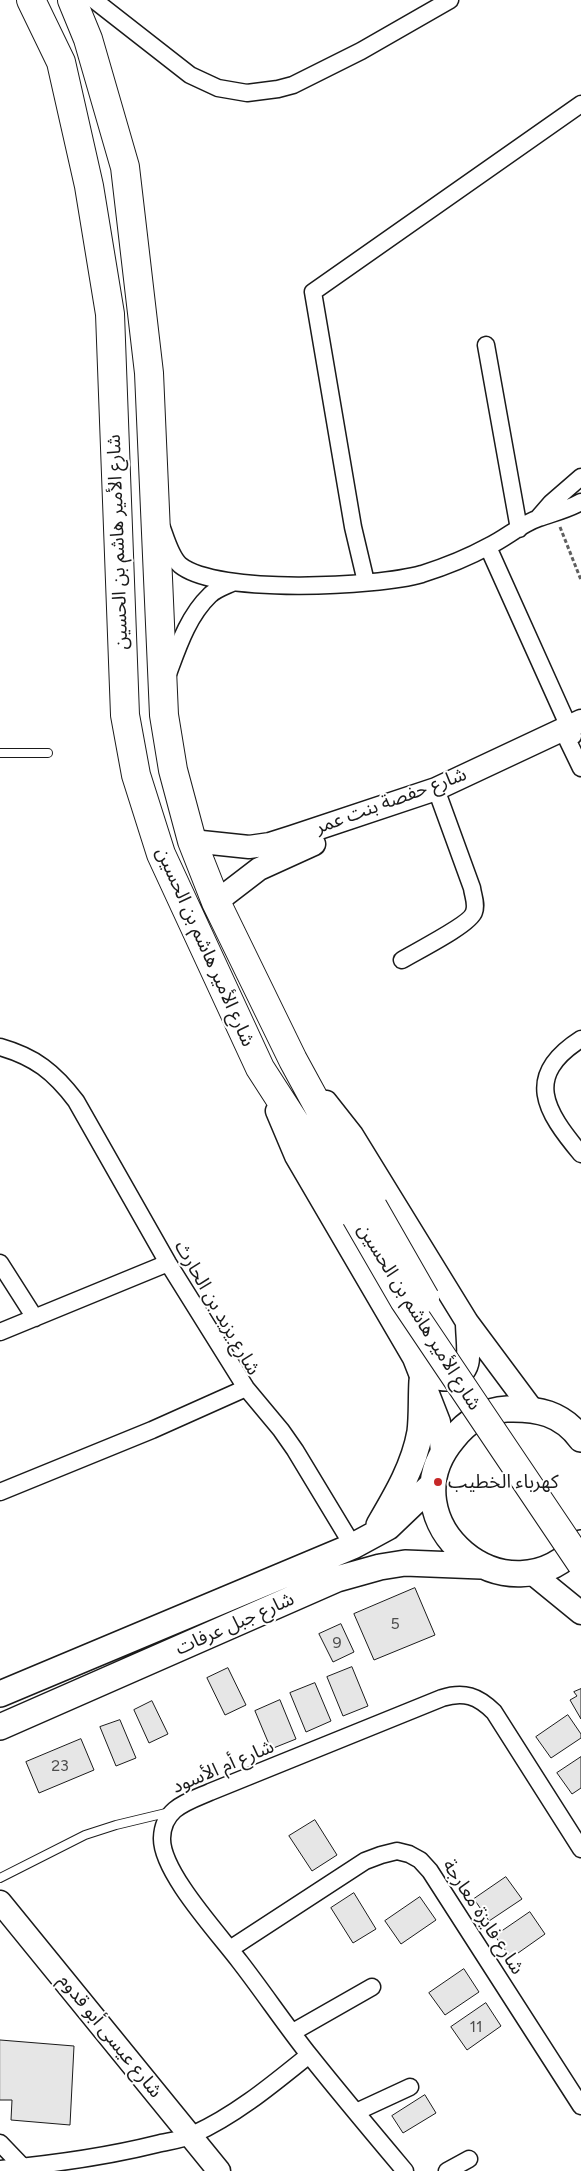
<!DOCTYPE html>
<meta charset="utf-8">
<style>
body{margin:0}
canvas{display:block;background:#fff}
</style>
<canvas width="581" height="2171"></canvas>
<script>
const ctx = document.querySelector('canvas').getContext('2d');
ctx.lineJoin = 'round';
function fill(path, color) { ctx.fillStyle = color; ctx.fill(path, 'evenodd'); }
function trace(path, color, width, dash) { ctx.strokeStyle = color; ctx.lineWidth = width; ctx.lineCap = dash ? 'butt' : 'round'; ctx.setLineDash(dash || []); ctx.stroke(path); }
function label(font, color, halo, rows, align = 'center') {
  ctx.font = font + ' Figtree,"Noto Sans Arabic",sans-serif'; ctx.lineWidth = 4; ctx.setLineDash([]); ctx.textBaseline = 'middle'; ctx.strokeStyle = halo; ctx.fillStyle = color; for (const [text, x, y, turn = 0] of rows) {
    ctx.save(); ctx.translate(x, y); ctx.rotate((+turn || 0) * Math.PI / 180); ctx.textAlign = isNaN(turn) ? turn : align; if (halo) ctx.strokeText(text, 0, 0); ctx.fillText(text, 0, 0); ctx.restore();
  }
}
const building = new Path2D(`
 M415,1588l20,47 -61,25 -20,-46z
 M341,1624l13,28 -21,10 -14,-28z
 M352,1667l16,39 -25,10 -16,-39z
 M228,1668l18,37 -21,10 -18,-37z
 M315,1683l16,38 -25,11 -16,-39z
 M581,1689v30l-11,-19 7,-4 -3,-4z
 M280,1700l16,39 -25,10 -16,-38z
 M152,1701l16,33 -19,9 -15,-33z
 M568,1715l13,19v4l-30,20 -15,-21z
 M120,1720l16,38 -20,8 -16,-39z
 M81,1739l13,31 -55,23 -13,-31z
 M581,1757v31l-9,6 -15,-21z
 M315,1820l22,35 -25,16 -23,-35z
 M506,1877l16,22 -33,22 -15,-22z
 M354,1893l22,36 -23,14 -22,-35z
 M420,1897l16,23 -35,24 -16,-23z
 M530,1912l15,22 -34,24 -16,-22z
 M464,1969l15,23 -34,23 -16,-22z
 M486,2003l15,23 -34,24 -16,-23z
 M0,2040l74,6 -4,79 -59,-5 1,-20h-12z
 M425,2095l11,18 -33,20 -11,-17z`);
fill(building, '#e6e6e6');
trace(building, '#1a1a1a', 1);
const lane = new Path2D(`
 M0,753h48
 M0,1878l85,-43 31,-10 54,-13`);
const street = new Path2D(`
 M94,0l96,75 28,13 29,5 31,-4 15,-4 68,-34 89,-51
 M486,345l33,184
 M538,518l13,-15 30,-26
 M162,528c4,11 9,29 18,37 37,30 197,22 242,9 22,-7 47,-17 67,-28 17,-8 32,-22 50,-28 14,-5 28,-8 42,-16
 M488,547l85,189
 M366,582l-13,-55 -40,-235 268,-188
 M168,674c10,-27 20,-58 42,-79 6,-6 16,-9 24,-13
 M567,739l14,29
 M402,960c13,-8 69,-36 72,-48 3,-8 -1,-16 -2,-24l-36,-99
 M581,1039c-58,37 -36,72 0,115
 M0,1047c35,10 54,25 76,54l92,162 78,125 35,42 14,20 58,96
 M0,1263l35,55
 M0,1332l168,-69
 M0,1492l152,-62 94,-42
 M230,1949l135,-88 16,-6 16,-4 12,3 11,6 10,11 151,235
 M293,2032l79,-45
 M356,2112l54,-25
 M0,2143l23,24
 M0,2169c53,-5 105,-12 157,-25 12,-3 26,-4 37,-10 42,-19 79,-50 115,-79
 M405,2171c-32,-38 -64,-76 -95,-115 -24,-30 -46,-63 -70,-94 -21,-28 -79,-90 -78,-124 1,-30 25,-36 48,-46l232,-94c22,-7 36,-2 52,14l87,137
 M447,2171l22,-12`);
const secondary = new Path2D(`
 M192,841l57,6 21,-3 22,-7 144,-48 145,-68
 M216,902l43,-33 55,-25
 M326,1102l26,33 115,187 64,86
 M277,1111l19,45 118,202 25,64 3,30
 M415,1359c6,5 13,14 20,18 16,7 33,-2 33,-20 1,-11 -1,-23 -1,-35
 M532,1573l49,40
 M0,1902l219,269`);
const primary = new Path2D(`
 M581,1439c-19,-26 -44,-31 -74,-30 -22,1 -41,13 -54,30 -69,82 55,188 128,104
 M379,1525c17,-29 35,-59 41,-93 2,-16 1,-34 2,-51
 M0,1694l353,-148 35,-19 44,-42
 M0,1727l337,-148 43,-12 25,-4 76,3`);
const highway = new Path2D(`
 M31,0l30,62 28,124 21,128 15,401 11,60 25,79 99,214 96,149
 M72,0l16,39 37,128 24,206 15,342 9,55 19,71 24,61 77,158 80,147`);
trace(lane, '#1a1a1a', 10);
trace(street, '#1a1a1a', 19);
trace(secondary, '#1a1a1a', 25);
trace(primary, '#1a1a1a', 28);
trace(highway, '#1a1a1a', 30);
trace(new Path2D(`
 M560,527l21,53`), '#5f5f5f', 3, [4, 2.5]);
trace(lane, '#fff', 8);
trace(street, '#fff', 16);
trace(secondary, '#fff', 22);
trace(primary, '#fff', 25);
trace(highway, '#fff', 28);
const highwayBridge = new Path2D(`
 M373,1207l52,91
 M356,1217l48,83 177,263`);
trace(highwayBridge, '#1a1a1a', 30, []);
trace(highwayBridge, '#fff', 28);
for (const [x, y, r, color] of [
 [438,1482,5,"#c62828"]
]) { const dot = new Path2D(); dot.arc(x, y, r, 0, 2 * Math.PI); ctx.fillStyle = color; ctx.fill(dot); trace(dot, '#fff', 2); }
label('16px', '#4d4d4d', null, [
 ["5",395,1624],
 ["9",337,1643],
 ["23",60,1766],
 ["11",476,2027]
]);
label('19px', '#1a1a1a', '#fff', [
 ["شارع الأمير هاشم بن الحسين",118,542,-92],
 ["شارع حفصة بنت عمر",391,801,-20],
 ["شارع الأمير هاشم بن الحسين",205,947,66],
 ["شارع يزيد بن الحارث",217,1308,60],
 ["شارع الأمير هاشم بن الحسين",419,1317,58],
 ["شارع جبل عرفات",235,1624,-24],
 ["شارع أم الأسود",223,1767,-23],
 ["شارع فايزة معارجة",483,1917,57],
 ["شارع عيسى أبو قدوم",110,2036,51]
]);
label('19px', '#1a1a1a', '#fff', [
 ["كهرباء الخطيب",448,1482]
], 'left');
</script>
